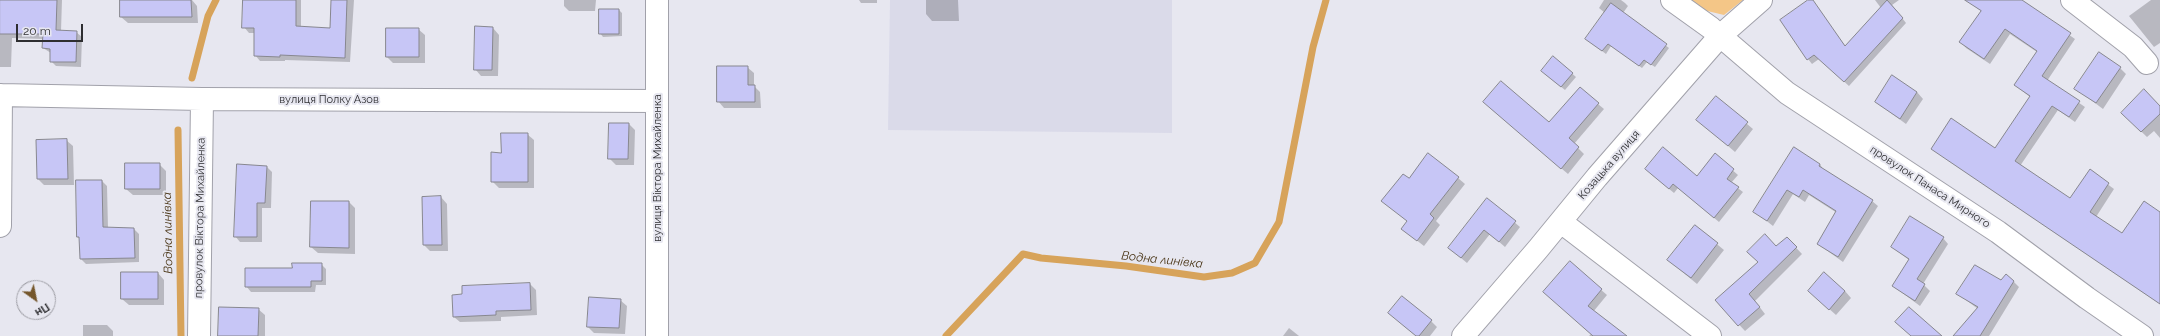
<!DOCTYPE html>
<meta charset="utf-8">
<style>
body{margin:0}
#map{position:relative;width:2160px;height:336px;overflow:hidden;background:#e7e7f0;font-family:Raleway,sans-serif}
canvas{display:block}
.north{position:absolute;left:16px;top:280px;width:40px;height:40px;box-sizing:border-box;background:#e7e7f0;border:1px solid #9d9da4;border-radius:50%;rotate:147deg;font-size:11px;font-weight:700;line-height:16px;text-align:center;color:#2e2e31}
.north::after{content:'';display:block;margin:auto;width:14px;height:18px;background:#74562b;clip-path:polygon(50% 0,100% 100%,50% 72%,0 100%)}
.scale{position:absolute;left:16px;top:24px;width:67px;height:18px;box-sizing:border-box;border:2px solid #2e2e31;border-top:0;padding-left:5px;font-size:12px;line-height:14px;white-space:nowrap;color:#2e2e31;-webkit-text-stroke:3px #e7e7f0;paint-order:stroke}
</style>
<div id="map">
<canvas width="2160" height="336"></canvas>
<div class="north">Пн</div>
<div class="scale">20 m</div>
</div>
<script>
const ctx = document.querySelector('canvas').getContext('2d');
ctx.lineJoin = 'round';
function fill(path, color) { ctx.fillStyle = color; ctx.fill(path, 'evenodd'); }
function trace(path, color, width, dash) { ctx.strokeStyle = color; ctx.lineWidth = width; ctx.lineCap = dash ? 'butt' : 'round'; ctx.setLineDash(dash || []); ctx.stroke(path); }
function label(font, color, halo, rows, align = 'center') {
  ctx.font = font + ' Raleway,sans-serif'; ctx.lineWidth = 4; ctx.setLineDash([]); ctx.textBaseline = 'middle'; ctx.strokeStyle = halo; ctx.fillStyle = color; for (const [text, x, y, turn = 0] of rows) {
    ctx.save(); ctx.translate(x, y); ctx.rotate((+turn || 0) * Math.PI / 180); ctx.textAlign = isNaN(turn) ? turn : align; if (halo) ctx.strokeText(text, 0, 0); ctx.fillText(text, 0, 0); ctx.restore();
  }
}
fill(new Path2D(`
 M890,0h282v133l-284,-3z`), '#dadae9');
fill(new Path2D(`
 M1686,0h57l-19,15 -25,-6z`), '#f4c687');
fill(new Path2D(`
 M0,0h62l-1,31 15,1 6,5 -1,30 -25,-1 -5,-5v-8l-8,-5 1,-9 -32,-1 -1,29h-11z
 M121,0h71l5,6 1,17h-70l-7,-6z
 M244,0h57v27l29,2 2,-29h22l-4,62 -65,-2v1h-25l-5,-6v-22h-6l-5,-6z
 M564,0h32l-1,11h-26l-5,-5z
 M859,0h18v3h-16z
 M926,0h32l1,21h-27l-6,-7z
 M1604,0h17l4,3 3,3 -5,7 46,35 -14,19 -8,-5 -5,6 -31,-22 -5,8 -16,-12 15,-29 -6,-5z
 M1810,0l36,47 35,-39 -6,-8h24l-7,5 14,18 -57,63 -30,-27 -7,5 -4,-5z
 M1967,0h53l55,39 -28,42 38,26 -10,15 -17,-12 -38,56 50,34 20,-29 24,18 -18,28 26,18 38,-22v91l-228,-155h63l35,-52 -15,-12 22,-33 -27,-18 -20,30 -24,-16 -5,-6 21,-30z
 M2151,0h9v43l-6,4 -25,-31z
 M619,10l3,3v23l-19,1 -3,-4z
 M493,28l6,7 -1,41h-17l-6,-7z
 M418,29l7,6v28h-32l-6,-6z
 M1553,57l23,20 -11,13 -20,-16z
 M747,67l7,6v13l6,6 1,16h-37l-6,-7z
 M2120,68l6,6 -23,35 -28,-21z
 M1917,92l6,7 -17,25 -30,-22z
 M1716,98l37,31 -18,23 -37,-32z
 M1598,104l6,5 -30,35 10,10 -16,20 -78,-66 59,15z
 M2160,107v31l-6,-7 -7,6 -25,-24z
 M629,124l6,6 -1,35h-18l-7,-7z
 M527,134l7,6v48h-35l-7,-7z
 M66,140l7,6 1,39h-30l-6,-6z
 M1715,155l23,20 -7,8 12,9 -24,30 -41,-34 -4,5 -23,-19 46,3z
 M159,164l7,7v24h-33l-7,-6z
 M1820,164l4,7 48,30 6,5 -35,56 -25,-18 19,-31 -28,-18 -4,7 -12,-8 -20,32 -19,-15z
 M267,167l5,5 -1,36h-9v34h-22l-5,-6z
 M1458,178l7,6 -29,37 4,4 -16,21 -22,-17 6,-7 -25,-21 26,-21z
 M102,181l5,5 1,42 26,1 5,5v28l-53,2 -5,-5 -1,-19 -2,-3z
 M441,197l6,7 1,47h-18l-6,-6z
 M1487,199l33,28 -15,20 -15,-13 -23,29 -18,-15z
 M349,202l6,6v46l-37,-1 -7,-6z
 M1695,226l29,24 -27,34 -29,-24z
 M1787,238l15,16 -47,47 10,13 -20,17 -29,-31z
 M1943,238l5,6 -25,40 7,7 -10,15 -27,-20 16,-26 -17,-13z
 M1570,263l37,32 -14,17 32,24h-36l2,-2 -47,-42z
 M321,264l5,5v16h-10l-1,7h-64l-5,-6 47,-17z
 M158,273l6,7v25h-35l-7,-6z
 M2001,282h13l5,5 -30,49h-34l23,-27 -20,-15z
 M530,284l6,6 1,25 -36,2v4l-41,1 -6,-5z
 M1809,291h36l6,7 -15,17z
 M620,300l7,6 -2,28 -31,-1 -6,-6z
 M258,309l7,6v21h-46z
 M1389,313l42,8 6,6 -7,9h-14z
 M83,325h24l6,6v5h-30z
 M1289,328l10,8h-16z`), '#0003');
trace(new Path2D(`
 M192,78l16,-62 8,-16
 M178,130l3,206
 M946,336l77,-82 18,4 85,8 78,11 28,-4 23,-10 24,-41 34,-175 13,-47`), '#d7a35a', 7);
const building = new Path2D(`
 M0,0h57l-1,30 21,1 -1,31h-26v-13l-8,-1 1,-14h-43z
 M120,0h71l1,17h-72z
 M243,0h53v26l34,2 1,-28h16l-2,58 -65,-3v2l-26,-1v-28h-12z
 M1808,0h5l32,46 42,-46 16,18 -59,64 -30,-27 -7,5 -27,-40z
 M1965,0h57l49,33 -29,43 38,25 -11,16 -17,-11 -37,55 55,37 20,-29 19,14 -19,29 32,21 22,-32 16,11v92l-229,-155 20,-31 44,30 35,-52 -16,-11 23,-34 -32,-22 -21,30 -25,-17 22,-31z
 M1611,3l56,41 -16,21 -7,-5 -5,6 -31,-22 -6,7 -17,-12z
 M599,9h20v25h-20z
 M475,26l18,1 -1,43h-18z
 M386,28h33v29h-33z
 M2099,52l22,15 -25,36 -22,-14z
 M1553,56l20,17 -12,14 -20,-16z
 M717,66h31v19h7v17h-38z
 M1892,75l25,17 -17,27 -25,-17z
 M1501,81l48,41 31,-35 19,16 -30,35 10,9 -18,22 -78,-67z
 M2144,89l16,17v8l-19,18 -20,-19z
 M1716,96l32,26 -20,24 -32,-26z
 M609,123h20l-1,36h-20z
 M501,133h27v49h-37v-30l10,1z
 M67,139l1,40h-31l-1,-39z
 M1663,147l34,29 18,-23 19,16 -7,10 12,8 -25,31 -41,-34 -4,5 -24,-20z
 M1794,147l26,17 -1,2 54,34 -35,57 -21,-13 19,-33 -33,-21 -4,7 -12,-7 -20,31 -14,-9z
 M1428,153l31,24 -29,37 4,4 -17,23 -16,-12 6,-8 -26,-20 22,-27 6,4z
 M125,163h35v26h-35z
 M237,164l30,2 -2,37h-8v34h-23z
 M76,180h26l1,47 31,1 1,30 -55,1 -1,-22h-2z
 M441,196l1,49h-19l-1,-48z
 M1487,198l29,23 -17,21 -15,-12 -23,28 -13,-10z
 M311,201h38v47l-39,-1z
 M1910,216l34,21 -27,42 8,5 -10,17 -23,-15 17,-27 -18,-12z
 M1695,225l23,18 -27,35 -24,-18z
 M1765,234l11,12 11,-9 10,10 -48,47 11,13 -22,19 -23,-26 43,-38 -11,-10z
 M1570,261l32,28 -14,17 39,30h-34l-50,-44z
 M292,263h30v18h-11v6h-66v-19h47z
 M1975,265l26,15 5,-6 8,7 -34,55h-27l25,-29 -22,-13z
 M121,272h37v27h-37z
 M1824,272l21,19 -16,19 -21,-19z
 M530,283l1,27 -35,1v4l-43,2 -1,-22 10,-1v-8z
 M1402,296l30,24 -13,16h-3l-28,-23z
 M589,297l32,2 -2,29 -32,-1z
 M219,307l40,1 -1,28h-40z
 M1909,307l33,29h-31l-16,-14z`);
fill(building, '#c7c6f6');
trace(building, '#87878f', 1);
const minor = new Path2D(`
 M1672,0l39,28 76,65 211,139 89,66 55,38
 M2072,0l61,47 14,16
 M0,95l202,4 455,2
 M1561,222l149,114
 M0,226l1,-131
 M199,336l3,-237
 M657,336v-336
 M1463,336l75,-87 59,-72 123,-141 41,-36`);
trace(minor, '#a1a1aa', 24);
trace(minor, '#fff', 22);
label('11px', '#2e2e31', '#e7e7f0', [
 ["вулиця Полку Азов",329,100],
 ["Козацька вулиця",1609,165,-49],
 ["вулиця Віктора Михайленка",658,168,-90],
 ["провулок Панаса Мирного",1930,187,33],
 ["провулок Віктора Михайленка",200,218,-89]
]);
label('italic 12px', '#463111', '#e7e7f0', [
 ["Водна линівка",168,233,-91],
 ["Водна линівка",1162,260,6]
]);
</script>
